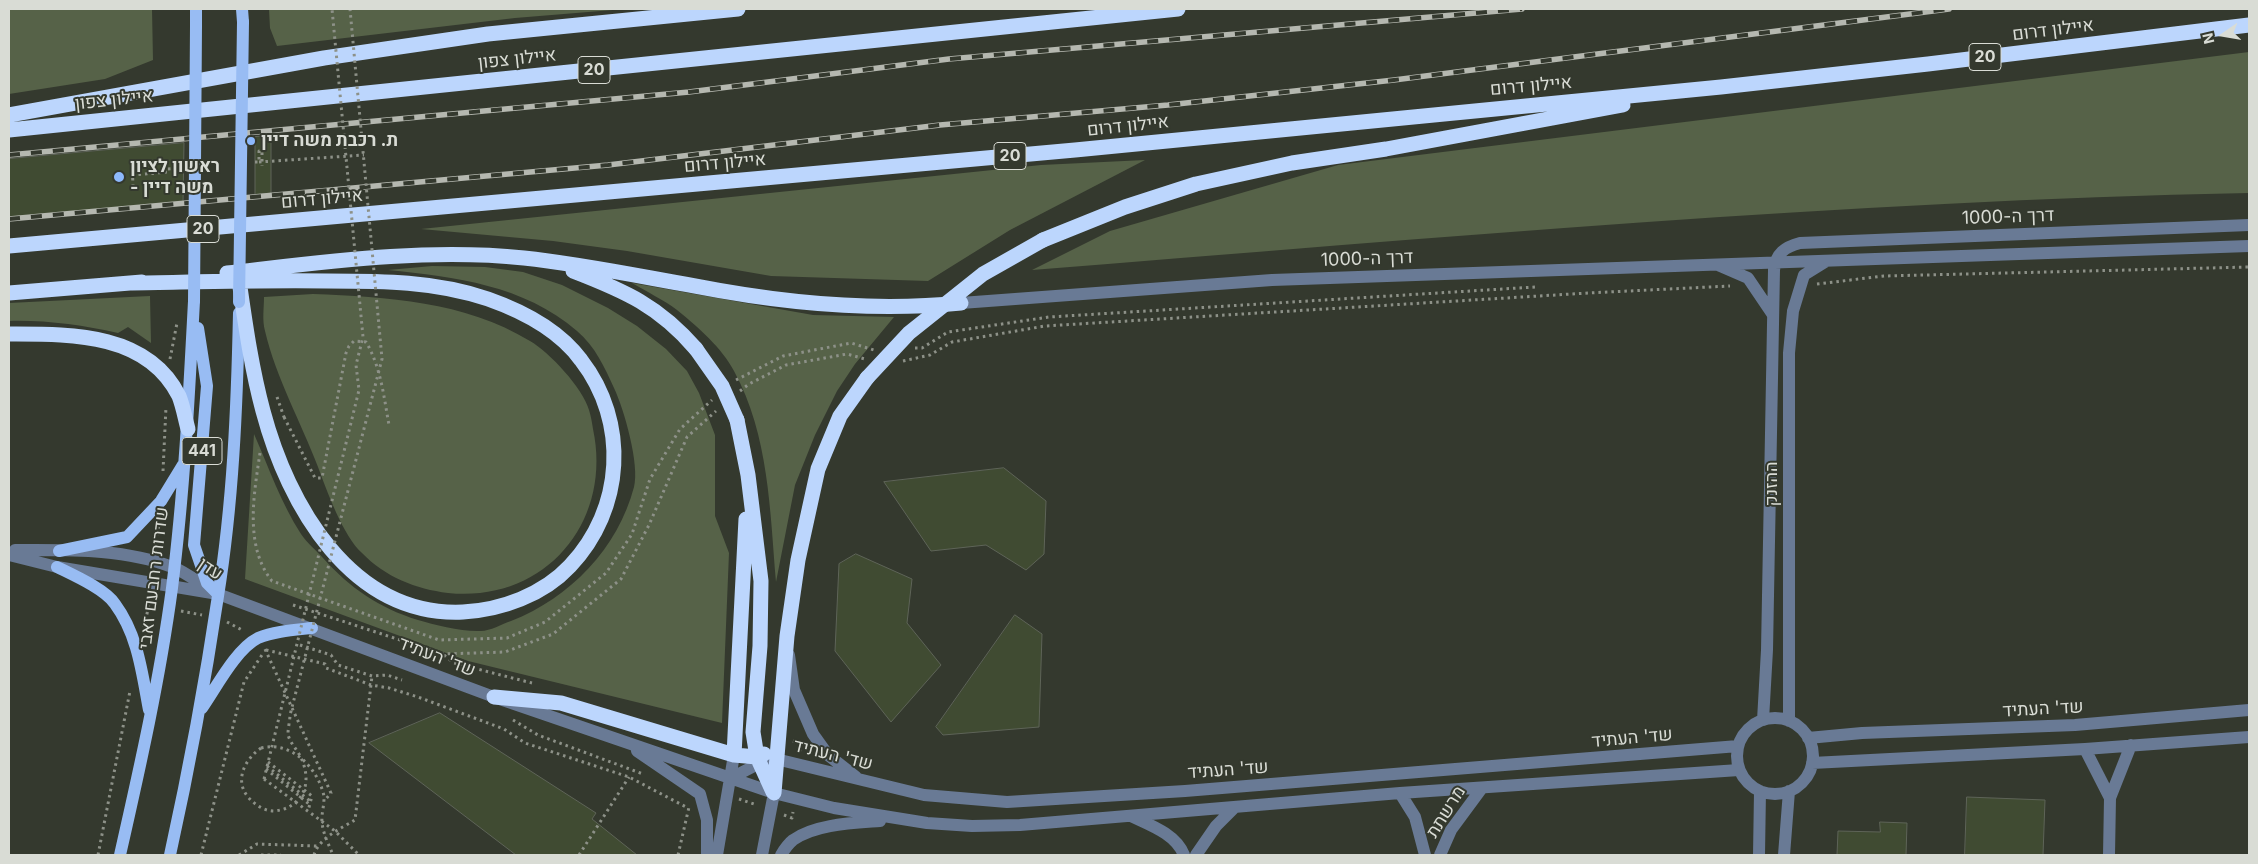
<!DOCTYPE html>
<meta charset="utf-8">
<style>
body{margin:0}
#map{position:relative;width:2258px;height:864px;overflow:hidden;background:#34392e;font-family:Inter,sans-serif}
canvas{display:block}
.frame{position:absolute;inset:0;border:10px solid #d9dcd5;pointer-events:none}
.north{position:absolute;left:2198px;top:10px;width:50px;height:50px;-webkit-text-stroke:4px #34392e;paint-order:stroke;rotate:257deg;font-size:14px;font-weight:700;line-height:20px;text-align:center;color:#d9dcd5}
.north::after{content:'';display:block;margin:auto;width:18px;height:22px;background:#d9dcd5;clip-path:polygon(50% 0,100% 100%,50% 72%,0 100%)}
</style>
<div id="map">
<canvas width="2258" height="864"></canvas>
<div class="frame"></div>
<div class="north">N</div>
</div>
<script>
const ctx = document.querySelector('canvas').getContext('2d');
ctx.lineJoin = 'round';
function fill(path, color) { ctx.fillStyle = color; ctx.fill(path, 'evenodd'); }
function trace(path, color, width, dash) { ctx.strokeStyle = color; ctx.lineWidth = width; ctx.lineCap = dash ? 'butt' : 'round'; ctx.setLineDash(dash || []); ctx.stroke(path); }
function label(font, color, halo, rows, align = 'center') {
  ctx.font = font + ' Inter,Heebo,sans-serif'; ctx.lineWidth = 4; ctx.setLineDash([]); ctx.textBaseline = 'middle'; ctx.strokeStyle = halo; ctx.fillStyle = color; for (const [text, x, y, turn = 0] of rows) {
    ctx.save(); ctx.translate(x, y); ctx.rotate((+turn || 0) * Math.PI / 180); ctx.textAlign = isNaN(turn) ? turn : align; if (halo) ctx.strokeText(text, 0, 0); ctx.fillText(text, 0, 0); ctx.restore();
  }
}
fill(new Path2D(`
 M9,9h143l1,51 -48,19 -96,15z
 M269,9h356l-110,9 -238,28 -7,-18z
 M2249,52v141c-406,8 -812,45 -1217,77l78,-39 228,-66z
 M1145,160l-135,70 -82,51 -157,-5 -144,-25 -74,-10 -132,-12 620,-64z
 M432,266l53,1 38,5 39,13 46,23 29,18 29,23 21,22 12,22 16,42v81l14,37 -7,170 -254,-62 -223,-82 9,-145c15,34 27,69 47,100 6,9 15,16 22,24 27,30 56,50 95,62 17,5 44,12 63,11 9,0 21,-7 30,-10 59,-23 107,-73 123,-134 6,-22 -10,-78 -20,-99 -9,-20 -19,-42 -37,-57 -53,-46 -122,-54 -189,-61z
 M632,283l181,32 81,2 -39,47 -18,27 -22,44 -20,50 -19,97c-6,-71 -7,-147 -42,-211 -12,-23 -36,-44 -57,-61 -13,-10 -30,-18 -45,-27z
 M313,294c74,3 151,7 217,47 19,11 53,47 59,69 2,6 3,13 4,19 20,93 -48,174 -145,164 -32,-4 -63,-16 -86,-40 -19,-17 -35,-62 -44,-86 -17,-45 -42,-89 -53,-136 -3,-11 -1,-23 -1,-34z
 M150,296l1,47 -23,-16 -10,6c-36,-8 -73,-13 -109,-12v-18z`), '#566248');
const building = new Path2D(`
 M271,136v57l-16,2v-58z
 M184,143l-1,60 -174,14v-58z
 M1004,468l42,33 -2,53 -18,16 -40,-25 -55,6 -47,-69z
 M856,554l56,25 -5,44 34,42 -50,57 -56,-71 4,-87z
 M1015,615l27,19 -3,93 -96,8 -7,-8z
 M440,713l156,100 -4,6 45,36h-121l-147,-112z
 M1967,797l78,3 -2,55h-78z
 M1880,822l27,1 -1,32h-69l1,-24 42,1z`);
fill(building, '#404b32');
trace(building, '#5e6458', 1);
trace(new Path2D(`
 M255,162h4v-11h3v15
 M132,165l1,20
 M168,169l14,-1
 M132,175l36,-3
 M1817,284l67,-8 365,-9
 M915,348h7l26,-16 101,-15 486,-30
 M170,359l7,-36
 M903,361l27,-6 22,-13 93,-16 543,-33 142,-7
 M736,380l47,-24 68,-13 23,7
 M740,391l9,-7 37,-19 61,-11 18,5
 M277,397l7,20 -4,1
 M284,417l31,61h7l24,-125 3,-7 5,-5 12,1c15,25 18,56 23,83
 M260,453c-6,41 -16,93 12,128l167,59 68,-2 38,-16 61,-49 26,-39 18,-55 30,-50 32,-29
 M163,471l3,-64
 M156,548l3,-24
 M293,605l150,49 62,-2 48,-18 68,-55 28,-54 38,-88 29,-26
 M181,611l21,4
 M227,622l17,9
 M144,627l7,-31
 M300,645l31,10 7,10 34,11 15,-1 15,5
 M265,649l66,144 -6,7
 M266,650l59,14 1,4 45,17 18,3 29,9 86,32 21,14 104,34 59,31
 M444,655l10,8 78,20
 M513,720l25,15 105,39
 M793,741l7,2v9
 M261,748c29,-7 54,17 62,44 3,10 -2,20 -1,30 1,12 7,23 11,33
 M268,762l44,34 -4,15
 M267,766l43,35
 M266,769l43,35
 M264,779l71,52 24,24
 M739,799l18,6
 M784,815l8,3 1,-6
 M98,855l32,-164
 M201,855l43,-173 20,-30
 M239,855l18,-11 60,2
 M261,855h20
 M314,855c5,-17 26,-26 41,-35l17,-144
 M579,855l50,-78
 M678,855l11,-48`), '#8d9188', 3, [2.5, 4]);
trace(new Path2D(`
 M1718,265l30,13 25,37
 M961,303l311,-23 977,-34
 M15,550c51,0 109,-2 157,17 14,5 27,16 40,24
 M9,555l48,12 161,27 276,103 280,96 60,15 93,15 45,3 48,-1 380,-32 339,-23
 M789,655l5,35 19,44 15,21 28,22
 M1737 756a38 38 0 1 1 76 0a38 38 0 1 1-76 0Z
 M1763,720l4,-70 7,-380c2,-17 11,-23 26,-27l449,-18
 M1789,721v-368l4,-42 11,-36 21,-13
 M1808,738l54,-5 213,-8 174,-15
 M2085,749l25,49
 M637,751l63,43 7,26v35
 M1812,763l273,-14 164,-12
 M729,779l31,-16 16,-4 148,36 83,7 178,-11 553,-45
 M1400,793l15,24 10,38
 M1131,816c19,9 45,18 53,39
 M717,855l17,-100
 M762,855l12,-62
 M781,855c3,-5 7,-11 12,-15 22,-16 60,-17 87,-19
 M1196,855l20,-29 19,-19
 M1440,855l11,-25 31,-42
 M1759,855l1,-64
 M1784,855l5,-64
 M2109,855l1,-57 21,-53`), '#697a95', 12);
trace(new Path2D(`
 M242,9l1,13
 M196,26v-17
 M198,328l9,58 -13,159 13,38 11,11
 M59,551l68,-14 34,-36 22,-36
 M57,567c16,8 48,22 58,37 23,31 27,69 34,106
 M202,708c14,-20 34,-59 56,-70 17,-7 36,-8 54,-10
 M120,855c20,-88 40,-177 52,-267 12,-95 17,-191 22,-287
 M170,855c19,-86 35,-172 48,-259 15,-93 19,-189 21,-283`), '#98bcf3', 12);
trace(new Path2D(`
 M9,115l315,-57 164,-24 250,-25
 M9,130l1169,-121
 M1043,240l82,-33 71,-23 96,-21 94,-14 237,-44
 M9,246l1066,-96 646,-63 207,-23 321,-39
 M573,271c52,20 86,35 123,78
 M227,273c98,-11 197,-25 297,-15 57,6 114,18 171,28 87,17 177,26 266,17
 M132,283c65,-1 130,-3 195,-2 55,0 108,0 161,18 34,12 71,31 93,61 48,62 43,149 -11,206 -27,29 -69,44 -107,46 -112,5 -175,-107 -200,-201 -11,-41 -17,-82 -23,-124
 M9,293l133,-11
 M9,334c60,0 138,-2 170,62 4,10 6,22 9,33
 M737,420l11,55 13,106 -1,65 -7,86 4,25 16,35
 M494,697l67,6 173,52 23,2 7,-3
 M734,755l12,-236
 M774,793l13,-157 11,-76 20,-91 22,-53 27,-38`), '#bcd6fd', 15);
const rail = new Path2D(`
 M9,155l680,-63 260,-33 573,-50
 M9,219l599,-54 332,-40 228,-20 226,-25 555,-71`);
trace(rail, '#b5b8b0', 5.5);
trace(rail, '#34392e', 4, [11]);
trace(new Path2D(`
 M259,162l105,-7
 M261,748c-16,11 -27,32 -13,49 7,8 16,14 26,14 10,-1 17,-4 24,-11 12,-13 9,-32 1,-46 -4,-7 -10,-13 -11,-20 0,-6 2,-14 2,-19l92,-356 -32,-350
 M264,779l95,-389 -3,-25 7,-28 -31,-328`), '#8d9188', 3, [2.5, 4]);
trace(new Path2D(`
 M194,301l2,-275
 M239,302l4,-280`), '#98bcf3', 12);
trace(new Path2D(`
 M696,349l26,37 15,34
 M867,378l42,-45 74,-59 60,-34`), '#bcd6fd', 15);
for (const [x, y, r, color] of [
 [251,141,5,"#8db9fc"],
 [119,177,6,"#8db9fc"]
]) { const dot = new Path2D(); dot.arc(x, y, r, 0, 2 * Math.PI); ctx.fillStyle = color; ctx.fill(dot); trace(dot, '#34392e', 2); }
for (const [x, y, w] of [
 [1985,57,32],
 [594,70,32],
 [1010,156,32],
 [203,229,32],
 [202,451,40]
]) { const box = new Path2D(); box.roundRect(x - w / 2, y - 13.5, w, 27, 4); ctx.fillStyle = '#34392e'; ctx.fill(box); trace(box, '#d9dcd5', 1); }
label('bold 16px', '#d9dcd5', null, [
 ["20",1985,57],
 ["20",594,70],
 ["20",1010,156],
 ["20",203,229],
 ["441",202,451]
]);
label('18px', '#d9dcd5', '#34392e', [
 ["איילון דרום",2053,30,-7],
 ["איילון צפון",517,59,-6],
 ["איילון דרום",1531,86,-5],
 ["איילון צפון",114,100,-6],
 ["איילון דרום",1128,126,-6],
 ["איילון דרום",725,163,-5],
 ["איילון דרום",322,199,-5],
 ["דרך ה-1000",2008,217,-2],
 ["דרך ה-1000",1367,259,-2],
 ["ההזנק",1772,484,-90],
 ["עדן",210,569,34],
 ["שדרות רחבעם זאבי",154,578,-83],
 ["שד' העתיד",437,657,21],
 ["שד' העתיד",2043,709,-3],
 ["שד' העתיד",1632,738,-5],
 ["שד' העתיד",833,755,14],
 ["שד' העתיד",1228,770,-4],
 ["מרשתת",1446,812,-58]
]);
label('bold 18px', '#d9dcd5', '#34392e', [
 ["ת. רכבת משה דיין",261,141],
 ["ראשון לציון",130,167],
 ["- משה דיין",130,188]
], 'left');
</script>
